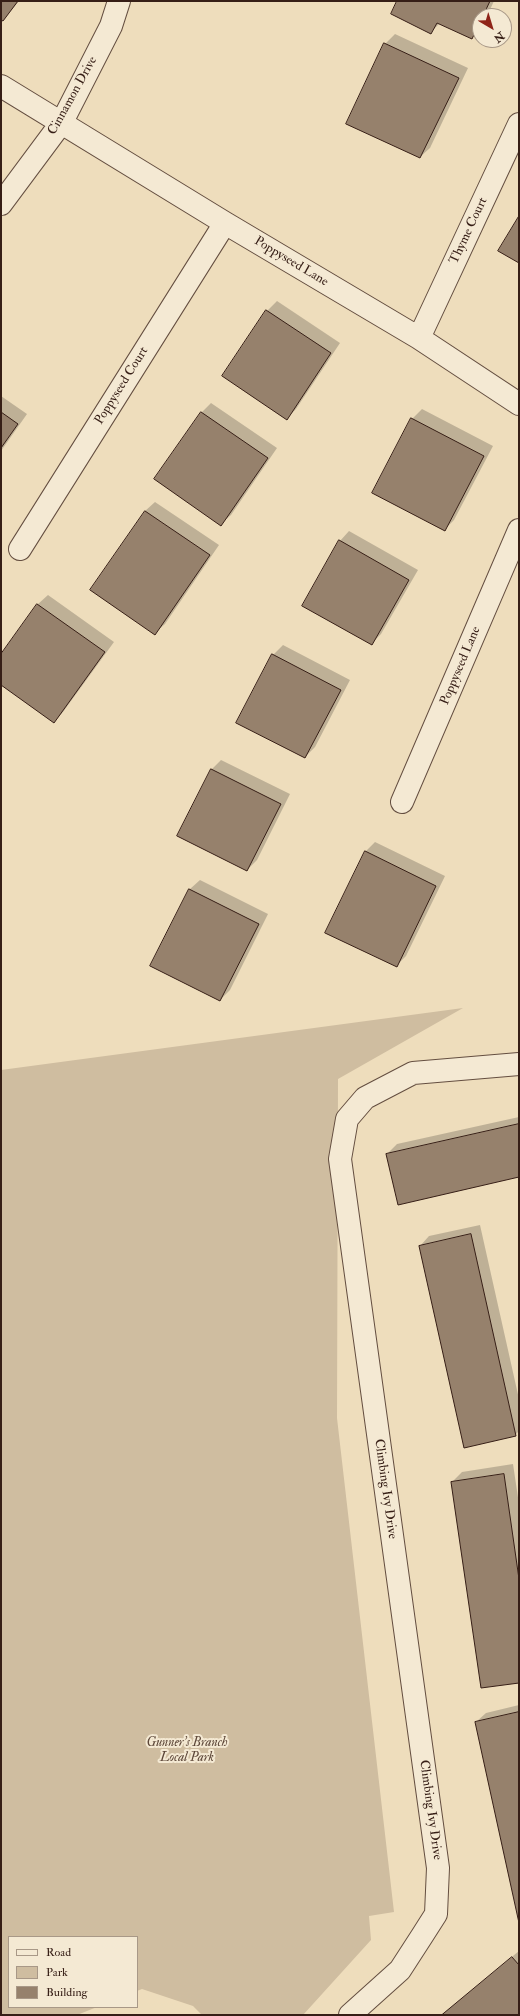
<!DOCTYPE html>
<style>
body{margin:0}
#map{position:relative;width:520px;height:2016px;overflow:hidden;background:#eeddbc;font-family:"IM FELL Double Pica",serif}
canvas{display:block}
.frame{position:absolute;inset:0;border:2px solid #361e16;pointer-events:none}
.legend{position:absolute;left:8px;top:1936px;width:130px;height:72px;box-sizing:border-box;background:#f4e9d3;border:1px solid #a89887;margin:0;padding:5px 7px;list-style:none;font-size:12px;color:#361e16}
.legend li{display:flex;align-items:center;gap:8px;height:20px}
.legend b{width:20px;border:1px solid #a89887}
.north{position:absolute;left:472px;top:8px;width:40px;height:40px;box-sizing:border-box;background:#f4e9d3;border:1px solid #a89887;border-radius:50%;rotate:142deg;font-size:11px;font-weight:700;line-height:16px;text-align:center;color:#361e16}
.north::after{content:'';display:block;margin:auto;width:14px;height:18px;background:#8f2418;clip-path:polygon(50% 0,100% 100%,50% 72%,0 100%)}
</style>
<div id="map">
<canvas width="520" height="2016"></canvas>
<div class="frame"></div>
<ul class="legend">
<li><b style="height:5px;background:#f4e9d3"></b>Road</li>
<li><b style="height:11px;background:#cfbda0"></b>Park</li>
<li><b style="height:11px;background:#96816c"></b>Building</li>
</ul>
<div class="north">N</div>
</div>
<script>
const ctx = document.querySelector('canvas').getContext('2d');
ctx.lineJoin = 'round';
function fill(path, color) { ctx.fillStyle = color; ctx.fill(path, 'evenodd'); }
function trace(path, color, width, dash) { ctx.strokeStyle = color; ctx.lineWidth = width; ctx.lineCap = dash ? 'butt' : 'round'; ctx.setLineDash(dash || []); ctx.stroke(path); }
function label(font, color, halo, rows, align = 'center') {
  ctx.font = font + ' "IM FELL Double Pica",serif'; ctx.lineWidth = 4; ctx.setLineDash([]); ctx.textBaseline = 'middle'; ctx.strokeStyle = halo; ctx.fillStyle = color; for (const [text, x, y, turn = 0] of rows) {
    ctx.save(); ctx.translate(x, y); ctx.rotate((+turn || 0) * Math.PI / 180); ctx.textAlign = isNaN(turn) ? turn : align; if (halo) ctx.strokeText(text, 0, 0); ctx.fillText(text, 0, 0); ctx.restore();
  }
}
fill(new Path2D(`
 M463,1008l-125,71 -1,339 57,494 -25,4 2,24 -68,75h-101l-9,-9 -51,-17 -5,2v-54h-128v70h88l-20,8h-76v-945z`), '#cfbda0');
fill(new Path2D(`
 M1,1h18l-16,19 -2,-1z
 M398,1h96l-7,15h-7v13l-9,9 -31,-15 -9,9z
 M395,34l73,34 -38,80 -10,9 -35,-113z
 M277,301l63,42 -44,66 -9,9 -20,-107z
 M1,396l26,18 -26,37z
 M211,403l66,45 -46,67 -10,9 -19,-112z
 M422,409l71,37 -39,74 -9,9 -33,-110z
 M155,502l64,43 -54,79 -10,9 -10,-122z
 M349,531l69,39 -37,64 -10,10 -31,-103z
 M48,595l66,47 -51,70 -9,10 -53,-38v-28l37,-52z
 M283,645l67,35 -35,67 -10,10 -32,-102z
 M221,760l69,34 -33,66 -10,10 -36,-100z
 M375,842l70,34 -39,80 -10,10 -31,-114z
 M200,880l68,34 -38,76 -10,10 -69,-35 39,-76z
 M519,1117v59l-132,-22 10,-10z
 M480,1225l39,174v32l-4,4 -95,-189 9,-10z
 M513,1464l6,40v178l-67,-200 10,-10z
 M519,1705v214l-43,-197 10,-9z
 M519,1951v64h-78z`), '#0003');
const building = new Path2D(`
 M1,1h17l-15,20 -2,-1z
 M397,1h93l-7,15h-3v6l-8,17 -35,-16 -6,11 -40,-20z
 M384,43l75,35 -39,80 -74,-34z
 M519,216v47l-21,-12z
 M266,310l65,43 -44,67 -65,-44z
 M1,412l17,12 -17,24z
 M201,412l67,46 -47,68 -67,-47z
 M411,418l73,38 -39,75 -73,-38z
 M145,511l65,44 -55,80 -65,-45z
 M339,540l70,40 -37,65 -70,-39z
 M37,604l68,48 -51,71 -53,-38v-31z
 M272,654l69,36 -36,68 -69,-35z
 M211,769l70,35 -34,67 -70,-35z
 M365,851l71,35 -39,81 -72,-34z
 M189,889l70,35 -39,77 -70,-35z
 M519,1124v53l-121,28 -12,-51z
 M471,1234l45,202 -52,12 -45,-202z
 M504,1474l15,105v104l-38,5 -30,-206z
 M519,1712v211l-44,-201z
 M512,1957l7,8v50h-77z`);
fill(building, '#96816c');
trace(building, '#361e16', 1);
const street = new Path2D(`
 M1,86l224,137 194,115 100,66
 M1,204l61,-82 49,-96 8,-25
 M419,338l100,-214
 M20,549l205,-326
 M402,802l117,-272
 M350,2015l50,-45 22,-34 14,-22 2,-46 -98,-709 7,-40 18,-21 48,-25 106,-9`);
trace(street, '#644e40', 24);
trace(street, '#f4e9d3', 22);
label('13px', '#361e16', '#f4e9d3', [
 ["Cinnamon Drive",73,96,-61],
 ["Thyme Court",469,231,-65],
 ["Poppyseed Lane",291,262,31],
 ["Poppyseed Court",122,386,-58],
 ["Poppyseed Lane",461,666,-67],
 ["Climbing Ivy Drive",385,1489,82],
 ["Climbing Ivy Drive",430,1810,82]
]);
label('italic 13px', '#5c4638', '#f4e9d3', [
 ["Gunner's Branch",187,1743],
 ["Local Park",187,1758]
]);
</script>
